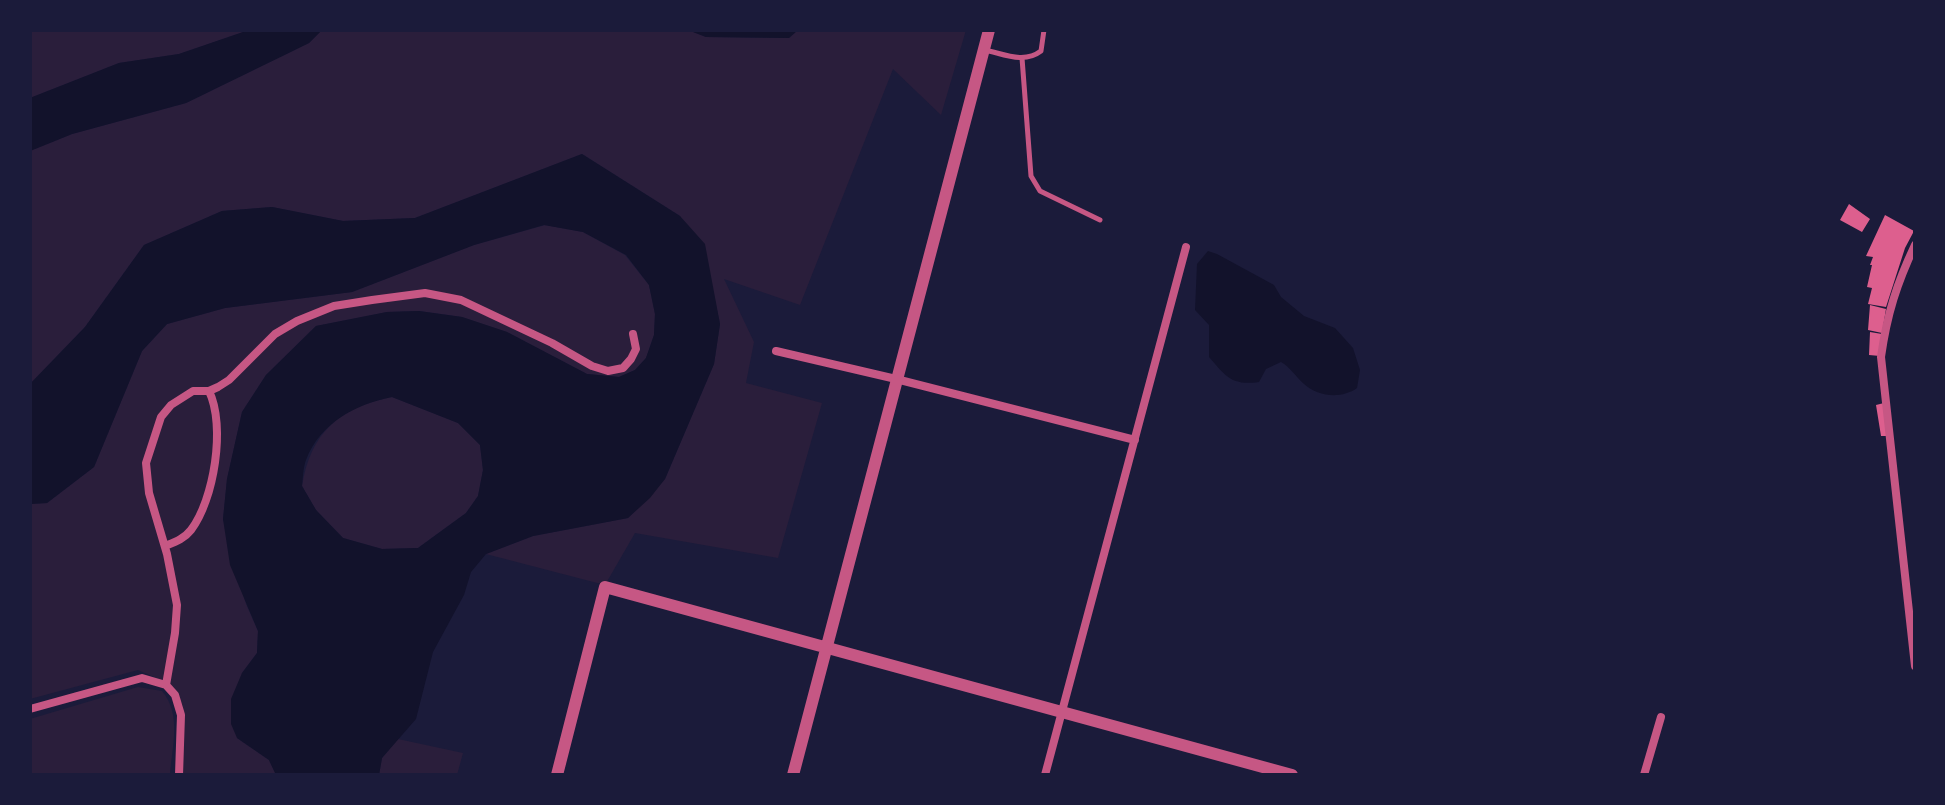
<!DOCTYPE html>
<style>
body{margin:0}
#map{position:relative;width:1945px;height:805px;overflow:hidden;background:#1b1b3a;font-family:Poppins,sans-serif}
canvas{display:block}
.frame{position:absolute;inset:0;border:32px solid #1b1b3a;pointer-events:none}
</style>
<div id="map">
<canvas width="1945" height="805"></canvas>
<div class="frame"></div>
</div>
<script>
const ctx = document.querySelector('canvas').getContext('2d');
ctx.lineJoin = 'round';
function fill(path, color) { ctx.fillStyle = color; ctx.fill(path, 'evenodd'); }
function trace(path, color, width, dash) { ctx.strokeStyle = color; ctx.lineWidth = width; ctx.lineCap = dash ? 'butt' : 'round'; ctx.setLineDash(dash || []); ctx.stroke(path); }
fill(new Path2D(`
 M30,30h219l-70,24 -60,9 -89,35z
 M322,30h366l18,7 83,1 9,-8h168l-25,85 -48,-46 -93,236 -76,-26 30,63 -8,41 76,20 -44,155 -143,-25 -30,52 -119,-31 47,-18 95,-18 37,-39 49,-115 6,-40 -8,-37 -32,-71 -98,-62 -167,64 -72,3 -71,-14 -50,4 -78,34 -59,82 -55,57v-233l42,-17 114,-31 123,-60z
 M545,225l38,7 42,23 24,30 6,29 -1,21 -8,23 -11,12 -16,7 -32,-3 -80,-42 -45,-15 -43,-6 -32,1 -71,14 -50,49 -24,37 -15,67 -4,40 23,85 12,27 -1,22 -15,20 -5,65 32,22 7,15h-94l1,-68 -7,-17 -6,-6 -32,-14 -108,29v-195l17,-1 47,-36 48,-116 25,-27 58,-16 127,-16 122,-47z
 M392,397l66,26 22,22 3,25 -5,26 -12,17 -48,35 -36,1 -39,-11 -27,-28 -14,-24c9,-54 37,-78 90,-89z
 M138,687l24,4c20,24 10,55 8,84h-140v-56z
 M398,739l65,14 -6,22h-78l3,-17z`), '#2a1e3b');
fill(new Path2D(`
 M249,30h73l-13,13 -123,60 -114,31 -42,17v-53l89,-35 60,-9z
 M688,30h110l-9,8 -83,-1z
 M582,154l98,62 25,28 15,80 -6,40 -49,115 -15,19 -22,20 -95,18 -47,18 -15,18 -7,23 -31,57 -17,67 -34,39 -3,17h-103l-7,-15 -32,-22 -6,-14v-25l11,-26 15,-20 1,-22 -28,-66 -7,-46 4,-40 15,-67 24,-37 50,-49 71,-14 32,-1 43,6 45,15 80,42 32,3 16,-7 11,-12 8,-23 1,-21 -6,-29 -23,-30 -43,-23 -39,-7 -70,20 -122,47 -127,16 -58,16 -25,27 -48,116 -47,36 -17,1v-120l55,-57 59,-82 78,-34 50,-4 71,14 72,-3zM392,397l66,26 22,22 3,25 -5,26 -12,17 -48,35 -36,1 -39,-11 -27,-28 -14,-24c1,-8 1,-18 4,-26 14,-37 50,-56 86,-63z
 M1208,251l9,3 57,31 7,12 23,19 31,12 18,20 7,22 -3,18c-15,11 -39,9 -53,-4 -9,-8 -13,-16 -23,-22l-15,7 -7,13c-28,4 -33,-6 -50,-25v-32l-14,-15 2,-46z`), '#12122b');
fill(new Path2D(`
 M1849,204l21,15 -8,13 -22,-12z
 M1885,215l29,16 -9,17 -19,59 -18,-3 4,-16 -5,-1 5,-22h-2l3,-8 -7,-1z
 M1870,305l16,4 -4,24 -14,-3z
 M1870,332l12,2 -2,22 -11,-1z
 M1884,403l4,33h-7l-5,-31z`), '#dd5f8e');
trace(new Path2D(`
 M985,50c19,4 39,14 56,1l3,-21
 M1022,58l9,118 9,15 60,29`), '#c65784', 5);
trace(new Path2D(`
 M1915,245c-18,38 -28,69 -34,112l34,309
 M776,351l120,28 239,61
 M165,546c10,-4 19,-7 26,-16 23,-30 35,-104 18,-139
 M166,685l9,-52 2,-28 -10,-51 -18,-61 -3,-30 15,-46 10,-12 22,-14h16l9,-4 11,-7 46,-46 22,-13 37,-15 38,-6 53,-7 36,7 91,43 40,23 16,5 15,-3 8,-9 5,-10 -3,-15
 M30,709l112,-31 24,7 9,10 6,20 -2,60
 M1045,775l141,-528
 M1644,775l17,-58`), '#c65784', 8);
trace(new Path2D(`
 M557,775l48,-188 687,188
 M793,775l196,-745`), '#c65784', 12);
</script>
